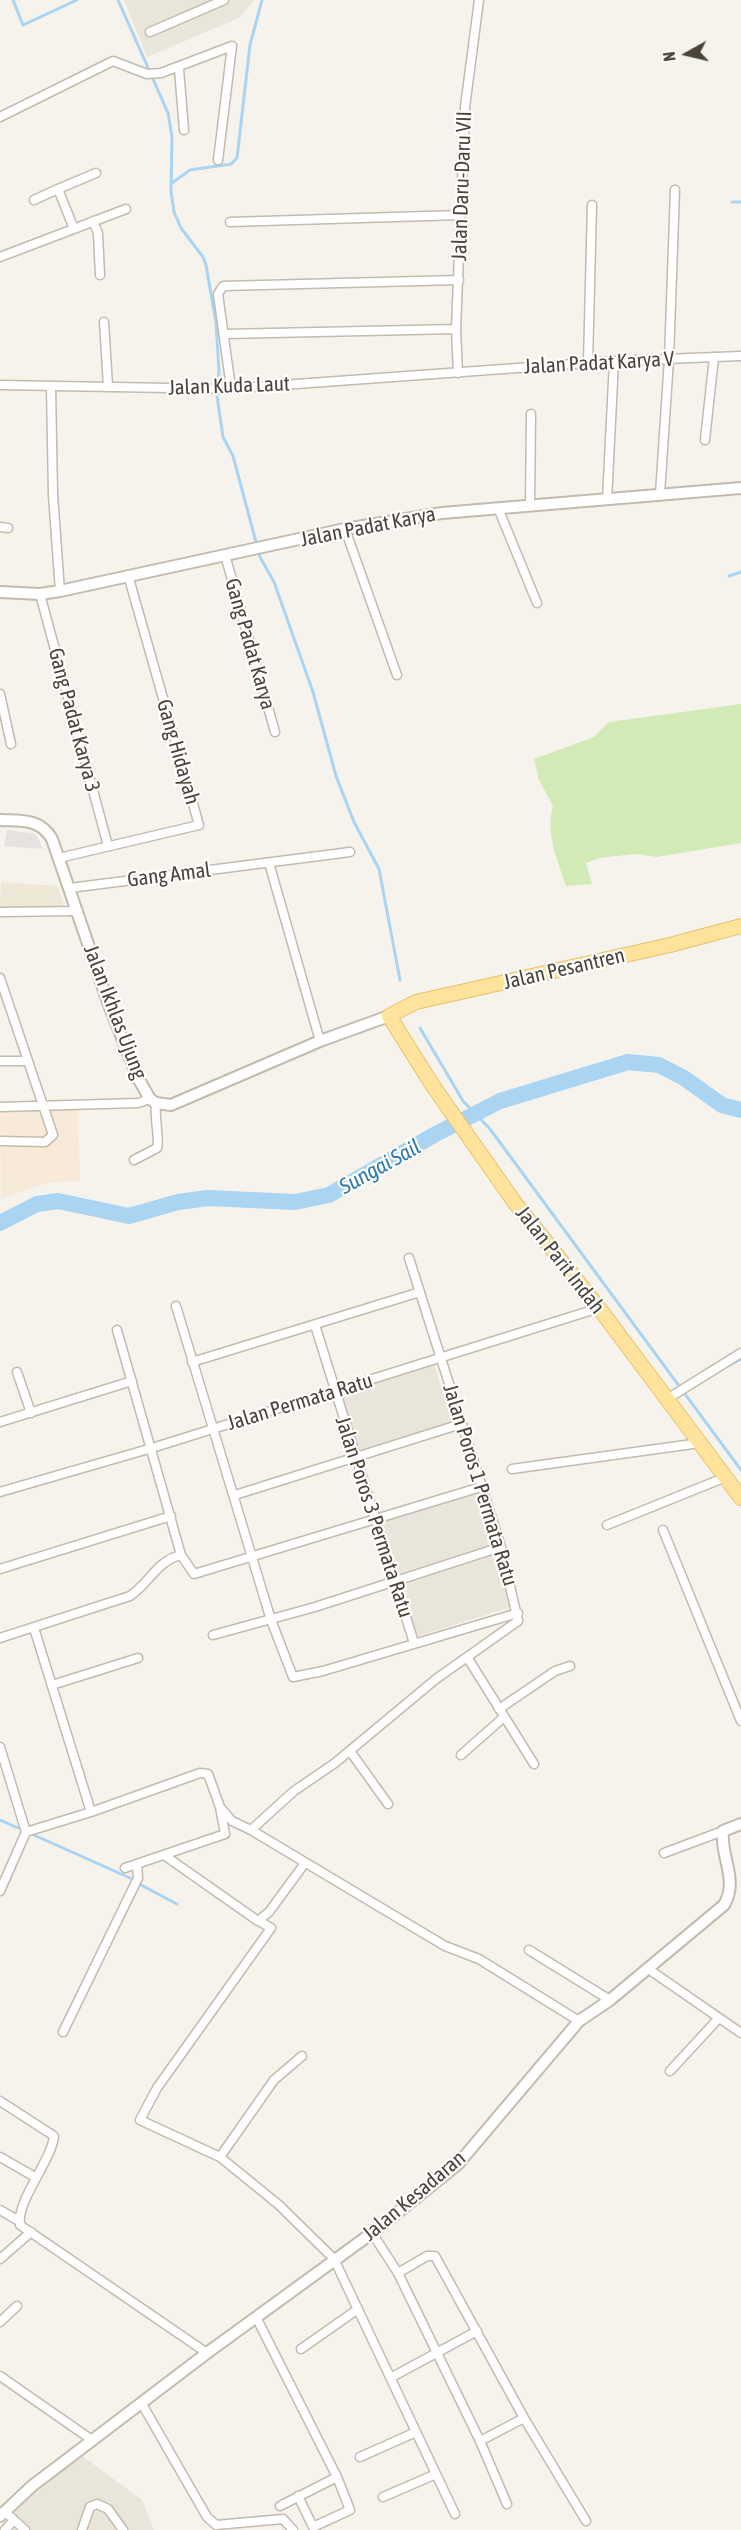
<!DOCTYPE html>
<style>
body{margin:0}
#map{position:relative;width:741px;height:2530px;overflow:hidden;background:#f6f3ec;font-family:"Asap Condensed",sans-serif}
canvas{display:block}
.north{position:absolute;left:657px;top:24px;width:60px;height:60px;-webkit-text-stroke:4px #fff;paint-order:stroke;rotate:262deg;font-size:16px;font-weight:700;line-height:24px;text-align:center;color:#4b4439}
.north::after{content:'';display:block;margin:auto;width:21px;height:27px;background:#4b4439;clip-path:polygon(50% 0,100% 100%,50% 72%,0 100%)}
</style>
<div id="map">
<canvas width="741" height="2530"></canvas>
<div class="north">N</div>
</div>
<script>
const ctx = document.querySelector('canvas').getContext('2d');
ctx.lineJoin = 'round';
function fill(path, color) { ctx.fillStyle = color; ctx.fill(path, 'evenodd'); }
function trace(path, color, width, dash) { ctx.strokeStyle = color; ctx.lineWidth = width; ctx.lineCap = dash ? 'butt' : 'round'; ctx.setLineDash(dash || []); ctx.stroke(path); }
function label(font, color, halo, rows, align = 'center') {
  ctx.font = font + ' "Asap Condensed",sans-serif'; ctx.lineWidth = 4.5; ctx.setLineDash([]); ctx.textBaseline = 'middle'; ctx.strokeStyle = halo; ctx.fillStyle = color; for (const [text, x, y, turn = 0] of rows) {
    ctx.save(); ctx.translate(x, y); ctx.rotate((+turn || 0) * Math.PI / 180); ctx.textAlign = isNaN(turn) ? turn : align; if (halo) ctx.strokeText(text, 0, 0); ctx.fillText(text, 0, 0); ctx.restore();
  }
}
fill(new Path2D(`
 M124,0h130l-15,18 -92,39z
 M434,1364l18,58 -96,29 -17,-58z
 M475,1492l17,52 -98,31 -16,-53z
 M496,1555l16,52 -97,30 -16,-51z
 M81,2455l61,45 12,30h-154l20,-25z`), '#eae5da');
fill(new Path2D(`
 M78,1105l2,76 -35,2 -44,16 -1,-92z`), '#f7ead8');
fill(new Path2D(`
 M1,882l56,4 8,22h-65z`), '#efe8d6');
fill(new Path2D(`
 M741,704v139l-84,14 -22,-3 -36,4 -13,5 6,21 -26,2c-8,-25 -21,-53 -13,-80l-14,-26 -5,-21 60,-22 15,-15z`), '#d2eab5');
fill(new Path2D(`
 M7,830l29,4 7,15 -39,-3z`), '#e5e3e0');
trace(new Path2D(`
 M13,0l10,25 54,-25
 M118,0l50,113 4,24 -1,54 3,21 7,16 22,29 3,8 10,58 3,48 -2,25 6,41 10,19 27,101 14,25 39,110 23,84 18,46 25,47 21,111
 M172,183l18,-13 41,-6 6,-6 13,-113 12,-45
 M732,202h9
 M729,576l12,-4
 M420,1028l43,73 27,28 251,341
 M725,1367l16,-8
 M0,1820l18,8
 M34,1835l96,43
 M141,1885l36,19`), '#a9d4f2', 3);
trace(new Path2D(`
 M0,1223l37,-19 21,-3 71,15 49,-14 30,-4 87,4 34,-7 105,-60 66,-34 128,-39 31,3 25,13 38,27 19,5`), '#a9d4f2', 16);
const minor = new Path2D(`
 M150,32l74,-32
 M179,69l5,61
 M0,117l113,-56 34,13 14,-1 71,-27
 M218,160l14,-114
 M58,189l38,-16
 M34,200l24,-11 16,40
 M93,221l5,12 2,42
 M230,222l230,-7
 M0,257l126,-48
 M104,322l4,64
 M225,334l231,-5
 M588,363l4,-158
 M458,373l-2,-44 9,-222 14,-107
 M0,385l227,4 387,-28 127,-5
 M51,387l2,108 7,96
 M231,388l-13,-94 5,-8 236,-6
 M705,440l9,-83
 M660,494l9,-135 6,-169
 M607,500l7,-139
 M530,505l1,-91
 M498,508l39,95
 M0,527l8,1
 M345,529l52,146
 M225,555l50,177
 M40,594l68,252
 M0,694l11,50
 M59,858l140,-33 -71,-250
 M269,863l51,178
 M70,888l280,-36
 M0,912l78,-1
 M0,978l53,157 -8,7 -45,-1
 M0,1061h27
 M0,1107l138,-4 12,-4
 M134,1160l23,-12c3,-7 -3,-32 -1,-45
 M176,1306l95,314 22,57 30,-6 195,-58
 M315,1325l99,318
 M117,1330l64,225 13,19 287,-87
 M192,1362l228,-70
 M17,1372l14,41
 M667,1399l74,-46
 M0,1422l132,-41
 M512,1469l188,-26
 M0,1492l152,-44 447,-140
 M235,1495l226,-71
 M607,1525l119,-48
 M663,1530l78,191
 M0,1569l171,-53
 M34,1628l57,184
 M213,1635l102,-28 186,-60
 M0,1638l130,-42c19,-13 28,-36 51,-41
 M467,1657l67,107
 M52,1685l86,-27
 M499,1709l56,-38 15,-5
 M0,1747l26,85
 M350,1751l38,53
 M461,1755l43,-38
 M220,1807l12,14 19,9 43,-39 41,-28 101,-84 82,-58 -17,-74 -92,-289
 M251,1830l194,116 34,13 100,62
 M26,1832l65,-20 109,-39 8,1 12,33 5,27 -100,34
 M664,1853l59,-22
 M164,1855l94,66 11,-9 36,-49
 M0,1891l26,-59
 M259,1921l12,7 -114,160 -17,32 80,37 59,48 55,54 121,255
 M529,1950l81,50
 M647,1968l94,65
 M63,2032l75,-154 -1,-14
 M670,2071l48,-52
 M0,2101l54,35c-2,24 -38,65 -34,89l187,128
 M0,2157l35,20
 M220,2157l54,-77 28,-24
 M0,2210l19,11
 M372,2233l26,40 82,168 27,63
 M0,2259l31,-27
 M398,2273l29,-17h8l89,162 62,103
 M257,2319l80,158 13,33 -37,17 -15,-31
 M0,2322l17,-16
 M301,2349l57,-40
 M0,2376l92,64
 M392,2377l85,-46
 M142,2404l65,113 9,8 67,-6 10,11
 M480,2441l44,-23
 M360,2457l56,-25
 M383,2497l53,-23
 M280,2506l57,-29
 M4,2511l21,19
 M5,2530l9,-10
 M82,2530l8,-23 7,-3 11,5 15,21`);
const tertiary = new Path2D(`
 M0,592l40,2 20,-3 285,-62 97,-16 299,-25
 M0,820c21,1 40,-2 52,19l57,166 29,73 12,21 6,4 15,2 149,-64 69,-25
 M0,2516l32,-30 175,-133 165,-120 86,-69 121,-143 31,-21 114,-95c15,-25 -4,-48 -1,-74l18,-7`);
const primary = new Path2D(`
 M741,926l-71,19 -254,57 -27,14 44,70 82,117 84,105 142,190`);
trace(minor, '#c2bbae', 11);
trace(tertiary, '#c2bbae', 14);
trace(primary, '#e6c16a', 16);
trace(minor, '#fff', 8);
trace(tertiary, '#fff', 10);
trace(primary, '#ffe39c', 14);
label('21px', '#4b4439', '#fff', [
 ["Jalan Daru-Daru VII",462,186,-88],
 ["Jalan Padat Karya V",599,363,-3],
 ["Jalan Kuda Laut",229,386,-2],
 ["Jalan Padat Karya",368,527,-11],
 ["Gang Padat Karya",250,644,74],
 ["Gang Padat Karya 3",74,720,75],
 ["Gang Hidayah",178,752,74],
 ["Gang Amal",169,875,-7],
 ["Jalan Pesantren",564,969,-13],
 ["Jalan Ikhlas Ujung",115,1012,69],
 ["Jalan Parit Indah",560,1260,52],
 ["Jalan Permata Ratu",300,1402,-17],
 ["Jalan Poros 1 Permata Ratu",480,1485,73],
 ["Jalan Poros 3 Permata Ratu",374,1517,72],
 ["Jalan Kesadaran",414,2196,-40]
]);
label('italic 22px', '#2e7ab2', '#fff', [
 ["Sungai Sail",380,1167,-29]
]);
</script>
